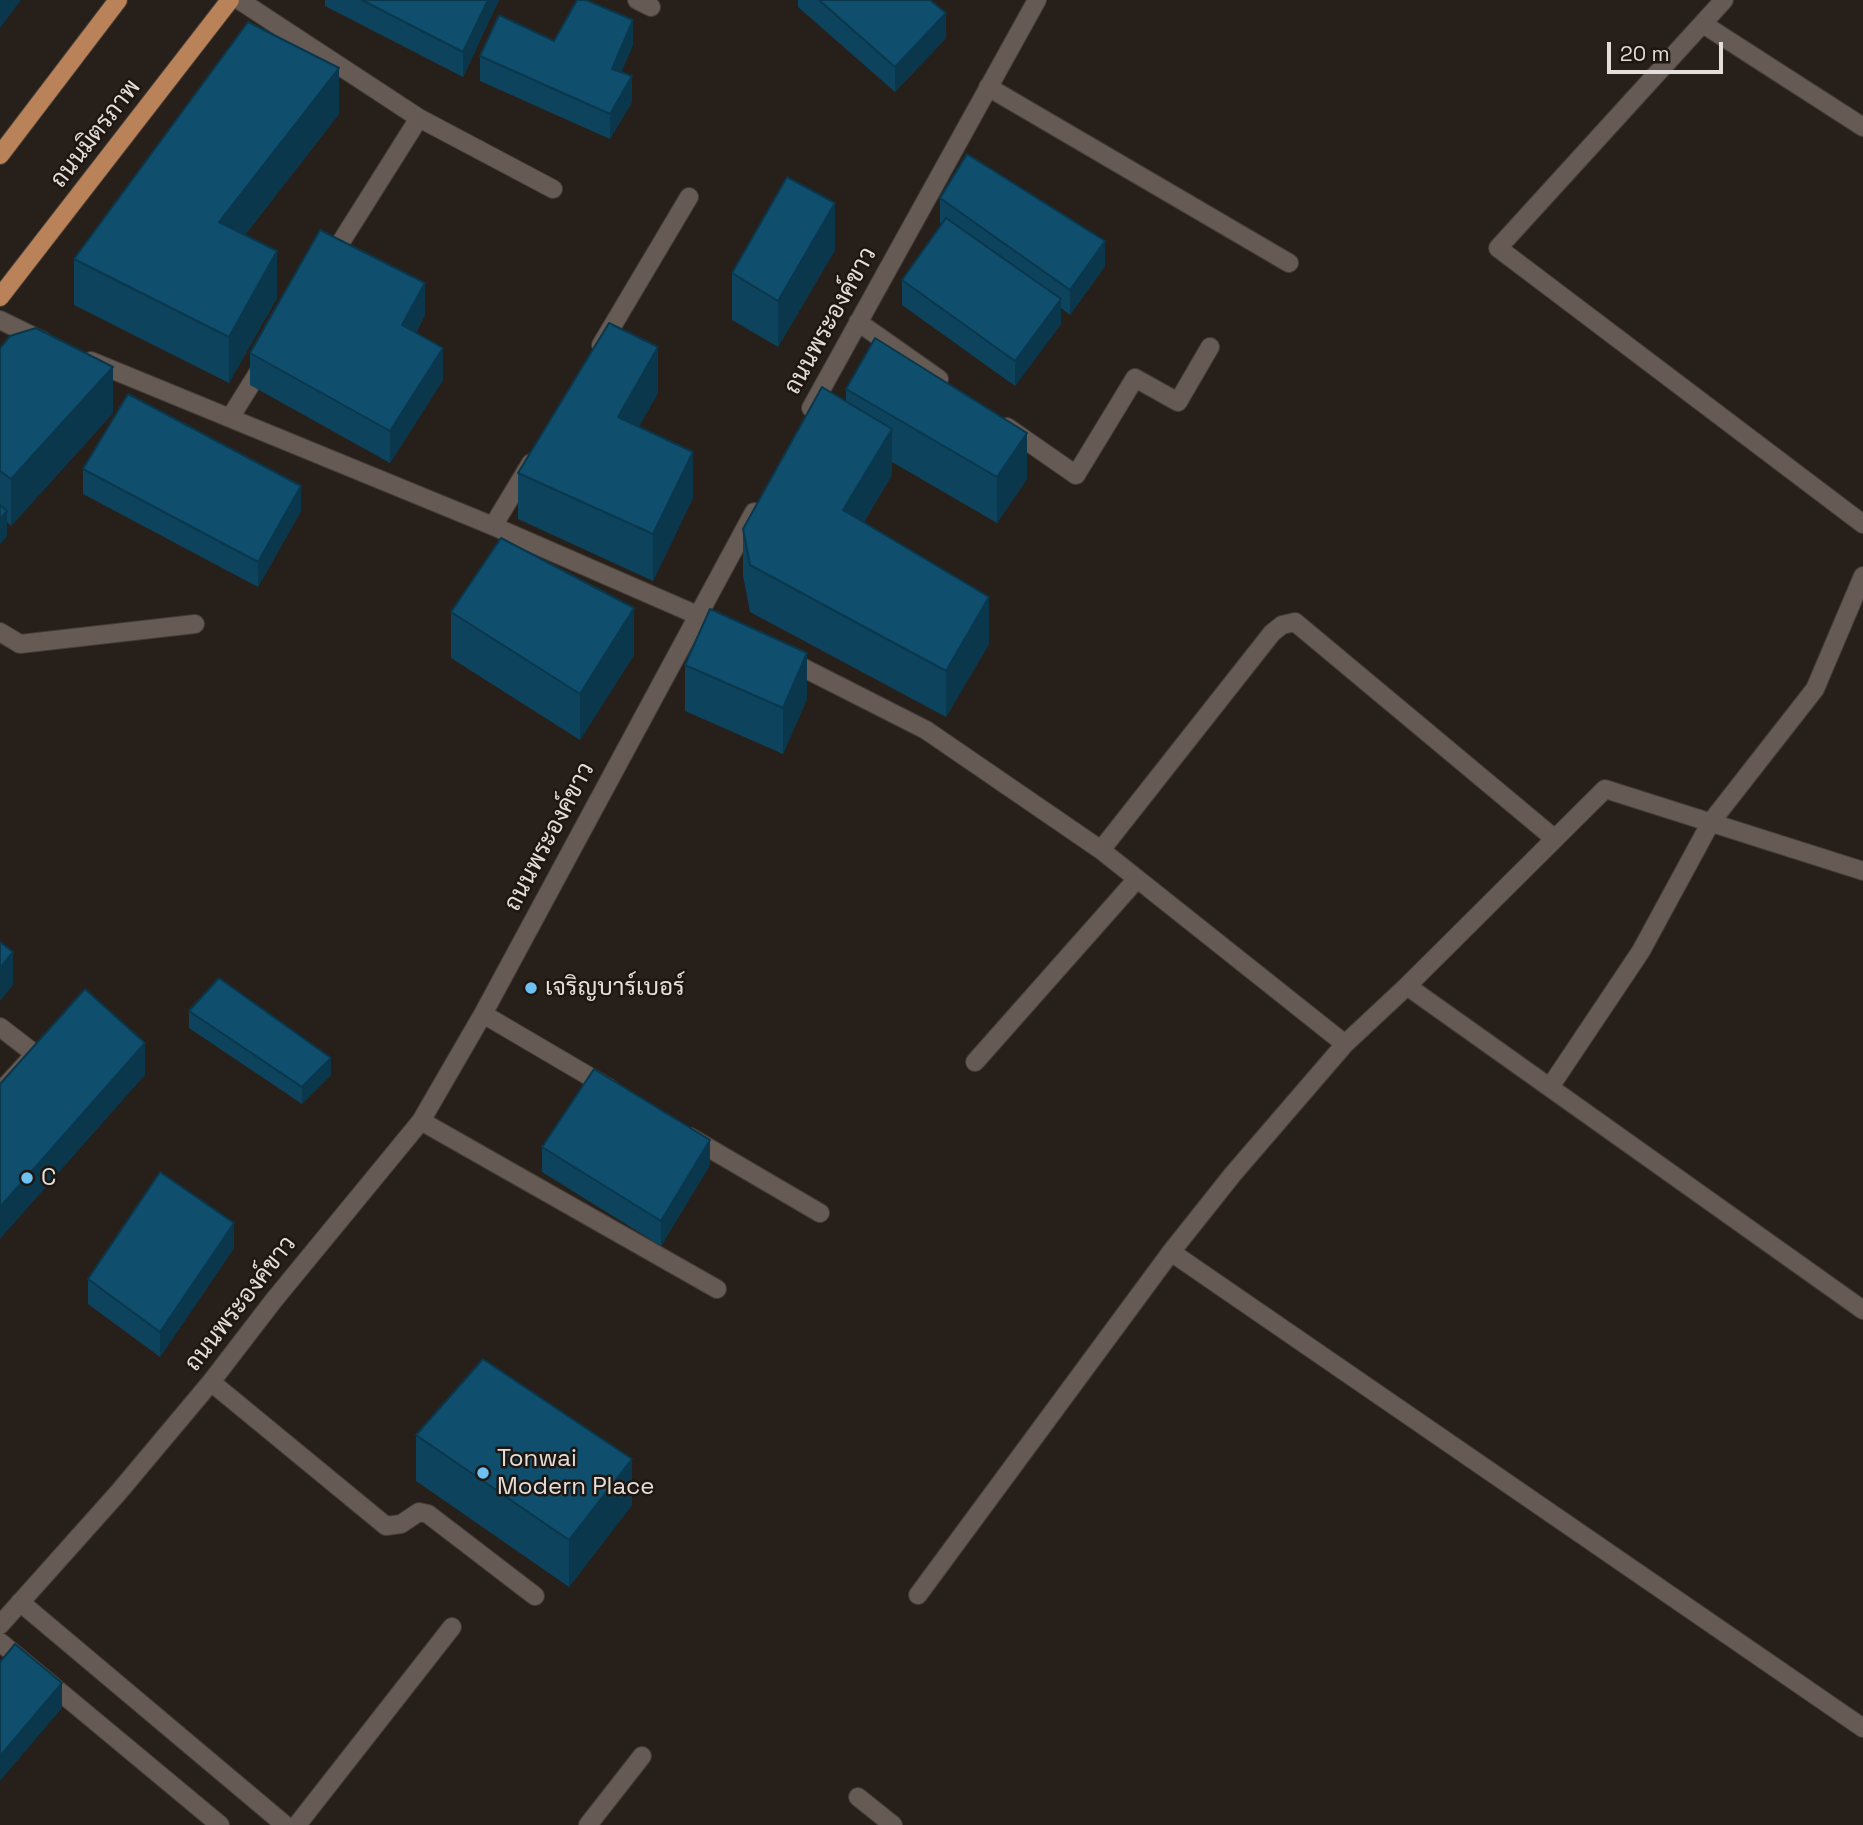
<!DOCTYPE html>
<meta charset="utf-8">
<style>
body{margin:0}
#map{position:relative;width:1863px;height:1825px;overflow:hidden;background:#271f19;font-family:"Space Grotesk",sans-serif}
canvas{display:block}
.scale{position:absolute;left:1607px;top:42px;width:116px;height:32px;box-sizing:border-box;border:4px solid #e4dedb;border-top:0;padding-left:9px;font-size:21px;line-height:24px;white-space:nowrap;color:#e4dedb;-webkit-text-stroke:5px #1e1610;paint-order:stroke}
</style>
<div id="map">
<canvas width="1863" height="1825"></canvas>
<div class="scale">20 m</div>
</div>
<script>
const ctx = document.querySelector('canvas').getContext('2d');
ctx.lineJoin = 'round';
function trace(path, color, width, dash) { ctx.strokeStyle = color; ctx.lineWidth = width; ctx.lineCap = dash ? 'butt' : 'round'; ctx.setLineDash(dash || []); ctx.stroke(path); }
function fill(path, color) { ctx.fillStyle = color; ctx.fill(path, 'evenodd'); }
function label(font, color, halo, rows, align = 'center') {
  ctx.font = font + ' "Space Grotesk",Sarabun,sans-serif'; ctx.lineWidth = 5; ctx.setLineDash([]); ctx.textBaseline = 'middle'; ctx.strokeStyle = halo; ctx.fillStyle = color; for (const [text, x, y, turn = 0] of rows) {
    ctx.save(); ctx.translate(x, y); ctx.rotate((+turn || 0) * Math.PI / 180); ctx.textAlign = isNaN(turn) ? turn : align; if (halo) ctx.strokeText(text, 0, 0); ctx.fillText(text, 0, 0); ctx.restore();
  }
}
const minor = new Path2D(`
 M239,0l180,118 134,71
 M637,0l14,7
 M1724,0l-226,248 365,276
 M1703,24l160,103
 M988,87l301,176
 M329,261l90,-143
 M0,320l43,21
 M858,322l81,57
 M601,345l88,-148
 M91,361l402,165 204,89 29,15
 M811,408l226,-408
 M230,418l31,-50
 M1007,427l69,48 59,-97 43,24 32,-55
 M493,526l38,-63
 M0,632l20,12 175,-20
 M786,659l140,71 175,120 244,194 62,-58 456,324
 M1101,850l171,-217 10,-8 13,-3 260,217
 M1407,986l198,-197 258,82
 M483,1014l126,74
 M0,1027l35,27 -35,38
 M1345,1044l-112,130 -62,78 692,476
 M975,1062l162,-183
 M1550,1087l91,-136 70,-129 104,-133 48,-113
 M421,1121l296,168
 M690,1137l130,76
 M211,1382l175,144 15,-2 18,-12 9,2 107,82
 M918,1595l253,-343
 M20,1602l265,223
 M0,1625l118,-132 93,-111 63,-82 147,-179 62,-107 271,-502
 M0,1642l220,183
 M858,1797l35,28
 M297,1825l155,-198
 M588,1825l54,-69`);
const major = new Path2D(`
 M0,155l118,-155
 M0,297l230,-297`);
trace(minor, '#433c38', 20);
trace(major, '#433c38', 20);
trace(minor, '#655b54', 18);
trace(major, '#ba8258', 18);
fill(new Path2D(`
 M325,0h174l-36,77 -138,-71z
 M798,0h132l16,38 -51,54 -97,-85z
 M554,41l79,4 -12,27 11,30 -22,37 -130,-58v-25z
 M339,114l-94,121 32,63 -48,85 -155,-78v-46z
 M940,198l165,68 -35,49 -9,-7v16l-46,62 -113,-81v-25l40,-56 -2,-1z
 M835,250l-57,97 -46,-27v-47z
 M425,315l-9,18 27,47 -53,83 -140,-78v-32z
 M0,348l113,65 -102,113 -4,-4v14l-7,8z
 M846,389l181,90 -30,44 -105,-61v13l-28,47 125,122 -43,73 -196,-105 -7,-36v-47l103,-128z
 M658,393l-20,34 55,71 -40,83 -135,-62v-46z
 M83,469l218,42 -43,76 -175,-93z
 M451,612l183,43 -54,85 -129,-82z
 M685,665l122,34 -24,55 -98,-43z
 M189,1011l142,64 -29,29 -113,-76z
 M542,1147l168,18 -49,81 -119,-74z
 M234,1248l-74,109 -72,-53v-25z
 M416,1435l216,70 -63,82 -153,-106z`), '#0d435d');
fill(new Path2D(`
 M0,0h21l-21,28z
 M488,0h11l-36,77v-25z
 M946,13v25l-51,54v-25z
 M633,20v25l-21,49v-25z
 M339,68v46l-120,154v-46z
 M632,76v26l-22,37v-25z
 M835,203v47l-57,97v-46z
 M1105,241v25l-35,49v-25z
 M277,251v47l-48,85v-46z
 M425,283v32l-23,43v-33z
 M1061,299v25l-46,62v-25z
 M658,347v46l-40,71v-47z
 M443,348v32l-53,83v-32z
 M113,367v46l-102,113v-47z
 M892,429v46l-49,81v-46z
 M1027,433v46l-30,44v-46z
 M693,452v46l-40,83v-47z
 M301,486v25l-43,76v-25z
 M7,511v25l-7,8v-25z
 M989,597v47l-43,73v-46z
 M634,608v47l-54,85v-46z
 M807,653v46l-24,55v-46z
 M13,952v33l-13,16v-33z
 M145,1043v32l-145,164v-32z
 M331,1058v17l-29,29v-17z
 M710,1140v25l-49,81v-25z
 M234,1223v25l-74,109v-25z
 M632,1459v46l-63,82v-47z
 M62,1683v25l-62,73v-25z`), '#0a374c');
const building = new Path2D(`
 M362,0h126l-25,52z
 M577,0h9l47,20 -21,49 20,7 -22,38 -130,-58 19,-41 55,26z
 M819,0h111l16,13 -51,54z
 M248,22l91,46 -120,154 58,29 -48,86 -155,-78z
 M967,154l138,87 -35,49 -130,-92z
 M787,177l48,26 -57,98 -46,-28z
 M946,218l115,81 -46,62 -113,-81z
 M320,230l105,53 -23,42 41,23 -53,83 -140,-78z
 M609,323l49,24 -40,70 75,35 -40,82 -135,-61z
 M36,328l77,39 -102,112 -11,-8v-123l10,-12z
 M875,338l152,95 -30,44 -151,-88z
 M822,387l70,42 -49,81 146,87 -43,74 -196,-106 -7,-36z
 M128,394l173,92 -43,76 -175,-93z
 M0,505l7,6 -7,8z
 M501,538l133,70 -54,86 -129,-82z
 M710,609l97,44 -24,55 -98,-43z
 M0,942l13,10 -13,16z
 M219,978l112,80 -29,29 -113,-76z
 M85,989l60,54 -145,164v-123z
 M594,1069l116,71 -49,81 -119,-74z
 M160,1172l74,51 -74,109 -72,-53z
 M483,1359l149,100 -63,81 -153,-105z
 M15,1644l47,39 -62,73v-94z`);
fill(building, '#0f4e6c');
trace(building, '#0a374c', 2);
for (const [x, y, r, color] of [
 [531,988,7,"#6dc2f3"],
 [27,1178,7,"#6dc2f3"],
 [483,1473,7,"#6dc2f3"]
]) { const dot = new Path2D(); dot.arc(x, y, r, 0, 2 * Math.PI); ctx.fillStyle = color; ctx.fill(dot); trace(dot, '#1e1610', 2.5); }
label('24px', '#e4dedb', '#1e1610', [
 ["ถนนมิตรภาพ",96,134,-52],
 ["ถนนพระองค์ขาว",831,321,-61],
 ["ถนนพระองค์ขาว",550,837,-62],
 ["ถนนพระองค์ขาว",241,1304,-52]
]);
label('24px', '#e4dedb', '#1e1610', [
 ["เจริญบาร์เบอร์",545,988],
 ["C",41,1178],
 ["Tonwai",497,1459],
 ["Modern Place",497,1487]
], 'left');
</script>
